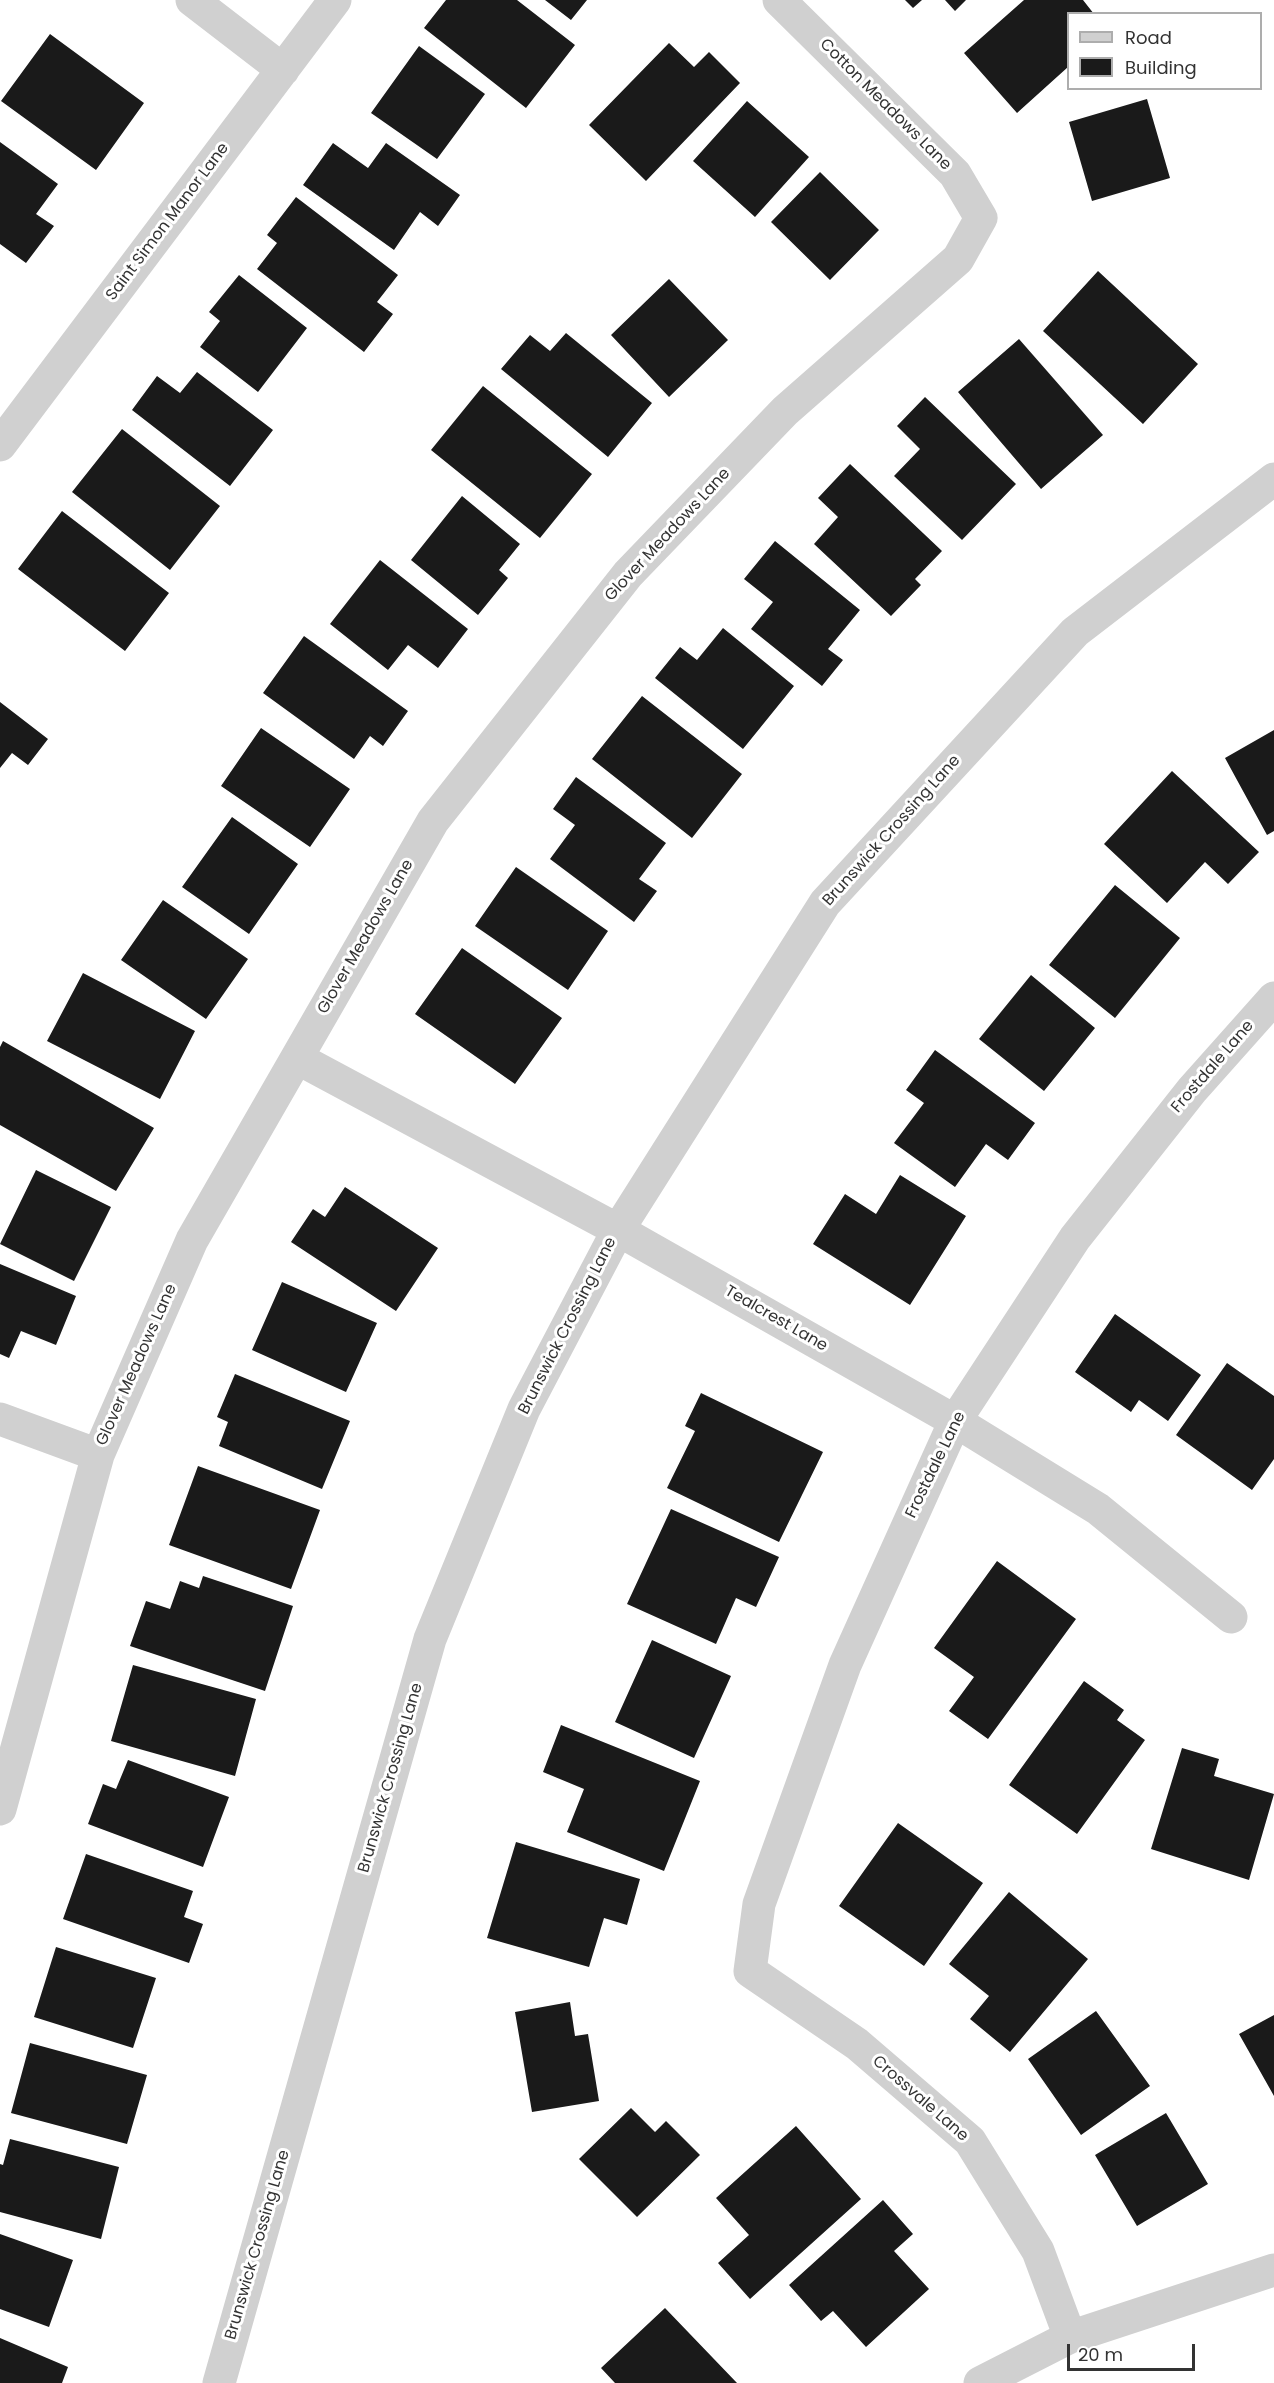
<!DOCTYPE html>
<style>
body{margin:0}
#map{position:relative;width:1274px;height:2383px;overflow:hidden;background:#fff;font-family:Poppins,sans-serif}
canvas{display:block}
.legend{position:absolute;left:1067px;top:12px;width:195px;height:78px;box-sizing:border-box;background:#fff;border:2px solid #adadad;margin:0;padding:8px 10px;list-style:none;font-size:18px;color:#333}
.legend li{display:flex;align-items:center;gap:12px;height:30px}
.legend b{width:30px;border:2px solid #adadad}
.scale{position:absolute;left:1067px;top:2344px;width:128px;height:27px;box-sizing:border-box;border:3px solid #333;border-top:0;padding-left:8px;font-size:18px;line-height:21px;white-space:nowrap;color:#333;-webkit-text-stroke:4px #fff;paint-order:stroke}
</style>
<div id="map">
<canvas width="1274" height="2383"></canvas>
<ul class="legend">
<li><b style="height:8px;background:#d0d0d0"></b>Road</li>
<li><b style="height:16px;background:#1a1a1a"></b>Building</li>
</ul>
<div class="scale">20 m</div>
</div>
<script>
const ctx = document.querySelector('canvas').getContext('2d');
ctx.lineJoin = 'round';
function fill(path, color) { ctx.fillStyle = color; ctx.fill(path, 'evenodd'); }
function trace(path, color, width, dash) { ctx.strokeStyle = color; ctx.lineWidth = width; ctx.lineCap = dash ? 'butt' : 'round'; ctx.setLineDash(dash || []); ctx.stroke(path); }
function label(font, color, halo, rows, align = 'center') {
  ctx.font = font + ' Poppins,sans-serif'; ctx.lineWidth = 6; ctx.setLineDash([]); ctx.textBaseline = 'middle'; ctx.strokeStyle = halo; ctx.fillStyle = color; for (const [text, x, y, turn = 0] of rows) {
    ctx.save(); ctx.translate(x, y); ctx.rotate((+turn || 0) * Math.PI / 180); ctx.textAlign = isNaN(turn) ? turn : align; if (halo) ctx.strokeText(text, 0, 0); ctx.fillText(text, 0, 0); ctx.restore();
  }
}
fill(new Path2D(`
 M446,0h71l58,45 -49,63 -102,-80z
 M545,0h42l-16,20z
 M905,0h17l-9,8z
 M945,0h21l-11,11z
 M1024,0h59l11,14h-26v53l-51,46 -53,-60z
 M50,34l94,69 -48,67 -95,-69z
 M669,43l25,24 15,-15 31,31 -94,98 -57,-56z
 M419,46l66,48 -48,65 -66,-46z
 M1147,99l23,79 -78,23 -23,-79z
 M747,101l62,56 -54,60 -62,-56z
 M0,142l58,42 -22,30 18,12 -28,37 -26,-19z
 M333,143l35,25 18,-25 74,52 -22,31 -18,-14 -26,38 -91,-65z
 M820,172l59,58 -49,50 -59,-58z
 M296,197l102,78 -21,27 16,12 -29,38 -107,-83 20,-26 -10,-8z
 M1098,271l100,93 -55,60 -100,-93z
 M239,275l68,53 -49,64 -58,-45 20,-26 -11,-9z
 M669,279l59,61 -59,57 -58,-62z
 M566,333l86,70 -44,54 -107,-88 29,-34 20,16z
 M1019,339l84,96 -62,54 -83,-97z
 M197,372l76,58 -43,56 -98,-76 25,-34 23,17z
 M483,386l109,88 -52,64 -109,-88z
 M925,397l91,87 -54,56 -68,-64 26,-27 -23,-23z
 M122,429l98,77 -50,64 -98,-78z
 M850,464l92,87 -27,28 6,6 -30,31 -77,-72 24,-27 -20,-19z
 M462,496l58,48 -21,26 9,8 -30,37 -67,-55z
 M62,511l107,82 -44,58 -107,-82z
 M775,541l85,69 -32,39 15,11 -21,26 -71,-57 22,-27 -29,-23z
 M380,560l88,69 -30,39 -30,-23 -20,25 -58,-46z
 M723,628l71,58 -51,63 -88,-71 25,-31 17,13z
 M304,636l104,75 -25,35 -13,-10 -16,23 -91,-66z
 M642,696l100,78 -50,64 -100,-79z
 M0,702l48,37 -20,26 -16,-12 -12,15z
 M261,728l89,61 -40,58 -89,-61z
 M1274,730v101l-7,4 -42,-77z
 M1172,771l87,81 -31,32 -23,-22 -38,41 -63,-59z
 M576,777l90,66 -27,36 18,12 -23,31 -84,-63 25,-34 -22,-16z
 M232,817l66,47 -49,70 -67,-47z
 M516,867l92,64 -40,59 -93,-64z
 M1115,885l65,53 -65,80 -66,-53z
 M163,900l85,59 -42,60 -85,-59z
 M462,948l100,70 -47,66 -100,-70z
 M83,973l112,58 -35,68 -113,-58z
 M1031,975l64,53 -51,63 -65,-52z
 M3,1041l151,87 -38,63 -116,-66v-78z
 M935,1050l100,73 -27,37 -22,-16 -31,43 -61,-44 30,-40 -18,-13z
 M36,1170l75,37 -37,74 -74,-37z
 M900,1175l66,41 -56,89 -97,-61 32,-50 31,20z
 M345,1187l93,61 -42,63 -105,-69 22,-33 12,8z
 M0,1264l76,32 -20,49 -35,-14 -12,27 -9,-4z
 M282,1282l95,41 -31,69 -94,-42z
 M1115,1314l86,61 -33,46 -29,-21 -8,12 -56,-40z
 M1227,1363l47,33v63l-22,31 -76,-55z
 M235,1374l115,47 -28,68 -103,-43 9,-24 -11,-5z
 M701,1393l122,59 -44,90 -112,-54 28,-57 -10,-5z
 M198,1466l122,44 -29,79 -122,-44z
 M671,1509l108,48 -23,50 -20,-9 -20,46 -89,-40z
 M997,1561l79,58 -88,120 -39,-28 25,-34 -40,-29z
 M203,1576l90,30 -28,85 -135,-45 16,-45 24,8 10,-28 19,7z
 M652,1640l79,36 -37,82 -79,-36z
 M133,1665l123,34 -21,77 -124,-35z
 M1084,1681l40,29 -7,10 28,20 -68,94 -68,-49z
 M561,1725l139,56 -36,90 -97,-39 17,-43 -41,-17z
 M1182,1748l37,11 -5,17 60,18 -25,86 -98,-31z
 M128,1760l101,37 -26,70 -115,-43 15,-40 13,5z
 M898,1823l85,60 -59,83 -85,-60z
 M516,1842l124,37 -13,46 -23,-7 -15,49 -102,-29z
 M86,1854l107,37 -9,26 19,7 -14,39 -126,-44z
 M1009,1892l79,67 -78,93 -40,-33 19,-23 -40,-32z
 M56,1947l100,31 -23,70 -99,-31z
 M570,2002l5,34 13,-2 11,67 -67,11 -17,-100z
 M1096,2011l54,75 -69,49 -53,-76z
 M1274,2015v81l-35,-62z
 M30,2043l117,32 -20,69 -116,-31z
 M631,2108l24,24 11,-11 34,34 -63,62 -58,-58z
 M1166,2113l42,71 -71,42 -42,-71z
 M796,2126l65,73 -111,100 -32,-36 31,-28 -33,-37z
 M10,2139l109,28 -18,72 -101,-27v-48l3,1z
 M883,2200l30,34 -19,17 35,38 -63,58 -33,-36 -12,10 -32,-36z
 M0,2234l73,26 -24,67 -49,-18z
 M665,2308l72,75h-122l-14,-15z
 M0,2338l68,29 -6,16h-62z`), '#1a1a1a');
trace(new Path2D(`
 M192,0l91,70
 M0,445l335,-445
 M297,1058l321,172 337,191 143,88 133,108
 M0,1419l98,36
 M0,1809l98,-354 94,-215 241,-419 195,-247 157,-163 173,-152 23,-41 -26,-44 -176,-174
 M1070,2337l-32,-86 -68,-110 -113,-97 -107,-73 9,-67 86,-239 110,-244 120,-183 117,-148 82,-92
 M219,2383l211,-744 94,-230 94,-179 207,-327 250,-271 199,-153
 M980,2383l90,-46 204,-67`), '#d0d0d0', 33);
label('16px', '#333', '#fff', [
 ["Cotton Meadows Lane",885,105,45],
 ["Saint Simon Manor Lane",168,222,-53],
 ["Glover Meadows Lane",668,535,-47],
 ["Brunswick Crossing Lane",892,831,-48],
 ["Glover Meadows Lane",366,937,-60],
 ["Frostdale Lane",1213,1067,-49],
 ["Tealcrest Lane",776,1319,30],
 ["Brunswick Crossing Lane",568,1326,-63],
 ["Glover Meadows Lane",137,1365,-66],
 ["Frostdale Lane",936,1465,-64],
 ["Brunswick Crossing Lane",391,1778,-74],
 ["Crossvale Lane",920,2099,41],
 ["Brunswick Crossing Lane",258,2245,-74]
]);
</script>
